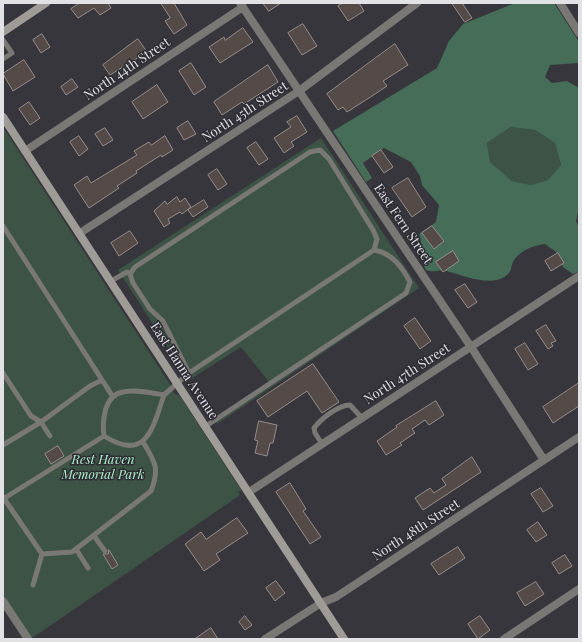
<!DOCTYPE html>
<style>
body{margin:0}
#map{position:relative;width:582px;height:642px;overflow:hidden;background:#37363d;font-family:"Playfair Display",serif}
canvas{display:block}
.frame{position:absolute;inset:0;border:4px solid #e2e1e6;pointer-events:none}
</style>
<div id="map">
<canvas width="582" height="642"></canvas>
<div class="frame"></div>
</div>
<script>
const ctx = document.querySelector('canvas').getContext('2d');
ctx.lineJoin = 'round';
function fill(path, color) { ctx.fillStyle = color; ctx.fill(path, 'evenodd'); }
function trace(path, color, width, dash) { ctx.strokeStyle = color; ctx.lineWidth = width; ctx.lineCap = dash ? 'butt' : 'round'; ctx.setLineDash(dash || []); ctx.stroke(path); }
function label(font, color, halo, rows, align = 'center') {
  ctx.font = font + ' "Playfair Display",serif'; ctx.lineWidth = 3; ctx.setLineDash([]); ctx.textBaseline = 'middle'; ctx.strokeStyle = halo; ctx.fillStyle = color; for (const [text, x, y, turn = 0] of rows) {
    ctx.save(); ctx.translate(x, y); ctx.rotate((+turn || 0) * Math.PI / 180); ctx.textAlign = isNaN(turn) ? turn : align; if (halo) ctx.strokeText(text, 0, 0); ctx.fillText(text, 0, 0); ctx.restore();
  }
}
fill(new Path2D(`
 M3,127l168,259 -1,1 4,6 6,3 61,94 -3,2 2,3 -209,144 -28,-45z
 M511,127l24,3 20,13 6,22 -13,15 -17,5 -19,-4 -22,-19 -3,-19z
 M321,138l98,150 -202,136 -3,-6 55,-36 -28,-35 -52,33 -71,-110z`), '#3c5346');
fill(new Path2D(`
 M515,3h39l25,39v21l-29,2 -5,12 7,6 15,-2 12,7v120l-3,13 3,7v43l-6,3 -10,-7 -7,-15 -11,-8c-12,2 -23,5 -31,16 -3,4 -2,11 -6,14 -16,15 -44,1 -62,-3 -7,-2 -13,2 -20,-1 -7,-15 -2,-21 -7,-36l17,-12 3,-17 -17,-20 -2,-9 -9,-14 -27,-14 -21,15 9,15 -6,4 -33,-51 104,-63 12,-27 14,-17zM511,127l24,3 20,13 6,22 -13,15 -17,5 -19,-4 -22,-19 -3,-19z`), '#456d58');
const building = new Path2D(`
 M80,3h28l3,5 -11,7 -6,-7 -16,10 -7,-9z
 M161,3h13l13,22 -13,9 -9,-13 5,-3z
 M263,3h18l-12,8z
 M343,3h16l5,8 -16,10 -10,-15z
 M452,3h10l10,15 -7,4z
 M303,24l14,22 -15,9 -14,-22z
 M243,28l10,14 -33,21 -11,-16 15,-10 1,3z
 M42,34l8,13 -9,6 -8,-13z
 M138,39l9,13 -37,23 -7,-10z
 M395,44l13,21 -25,16 4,5 -15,10 -25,16 -4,-5 -5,3 -11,-16z
 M24,60l11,17 -22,14 -10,-17z
 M191,63l15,24 -12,8 -15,-24z
 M268,65l10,17 -34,22 -2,-2 -20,13 -8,-13z
 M72,79l6,8 -12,8 -5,-8z
 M157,85l11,17 -25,17 -11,-17z
 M29,102l11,16 -10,7 -11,-16z
 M297,116l10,16 -16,10 3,4 -10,7 -10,-15 17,-11 -4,-5z
 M188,121l8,13 -12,6 -7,-12z
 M105,128l8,12 -10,6 -8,-12z
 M79,136l9,13 -9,7 -9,-14z
 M165,136l8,14 -11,7 -1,-2 -25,16 1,2 -20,13 2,2 -30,20 -15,-23 13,-9 4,7 46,-28 -3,-4 15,-9 2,3z
 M256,142l12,17 -9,6 -12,-17z
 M381,150l12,17 -9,6 -12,-17z
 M217,169l10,15 -9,6 -10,-15z
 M408,178l18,29 -14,10 -20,-29z
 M177,197l3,5 5,-4 6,9 -9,7 -2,-2 -12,7 2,4 -6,4 -10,-16 11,-10 2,3z
 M204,200l4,7 -15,10 -5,-7z
 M432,226l12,15 -10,8 -12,-16z
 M130,231l8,12 -19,13 -8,-13z
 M453,251l6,10 -16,11 -7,-10z
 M558,253l6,10 -13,8 -6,-10z
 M465,284l12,18 -9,6 -13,-18z
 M415,318l16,23 -11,8 -16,-23z
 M546,325l10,16 -5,2 2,3 -5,3 -12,-18z
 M525,343l13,21 -10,6 -13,-21z
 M313,364l26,38 -17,11 -15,-22 -39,26 -11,-16z
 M579,383v23l-26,17 -10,-16z
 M436,401l8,14 -15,10 -4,-5 -13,9 3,4 -15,10 2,2 -16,10 -9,-14 20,-14 -1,-1z
 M259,421l18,4 -4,18h-3l-3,13 -12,-3 3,-12 -3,-1z
 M58,446l6,10 -13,8 -6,-10z
 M472,457l9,15 -58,38 -8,-12 15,-10 4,5 12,-8 -4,-6z
 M290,483l16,26 -3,2 18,26 -11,7 -34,-52z
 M541,488l12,18 -10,6 -12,-18z
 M237,518l11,15 -32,21 4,6 -16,11 -19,-27 16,-12 5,7z
 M538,522l9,13 -11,7 -9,-12z
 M458,547l7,11 -26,17 -8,-11z
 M109,550l9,15 -6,4 -9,-15h5z
 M565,555l7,11 -13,8 -7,-11z
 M276,581l9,12 -10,8 -9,-13z
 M536,582l8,12 -19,12 -8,-13z
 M245,616l7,9 -7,5 -6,-8z
 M480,616l10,14 -12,9 -10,-15z
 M211,628l7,11h-23z`);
fill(building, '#544b48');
trace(building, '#978d8a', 1);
trace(new Path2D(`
 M3,40l9,13 -9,6
 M3,226l110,171
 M111,281l16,-9 3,2
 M3,373l28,43 10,6 9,14
 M206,426l200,-133 4,-11c-8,-15 -18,-29 -36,-32
 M104,436c43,27 49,-9 60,-41
 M322,444l-7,-11 -1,-5c7,-9 24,-23 36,-23l12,13
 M3,445l38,-23 49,-36 12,-6
 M3,497l39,57 30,-2 79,-61c9,-23 4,-29 -8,-49
 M3,499l101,-63c-2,-15 0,-41 19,-44 13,-3 28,1 41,3l25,-22 185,-123 3,-11 -4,-9 -44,-71 -9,-9 -10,2 -175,115 -5,7 3,9 17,26 13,12 26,52
 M94,536l11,15
 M76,549l12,19
 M33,585l9,-31`), '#7a7874', 5);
trace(new Path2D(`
 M240,3l231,344 73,113
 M560,3l19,30
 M25,151l218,-144
 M80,233l219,-142 118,-88
 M249,492l330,-216
 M3,601l25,38
 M265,639l56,-36 15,-6 243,-160
 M504,639l75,-50`), '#7a7874', 8);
trace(new Path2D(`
 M3,32l43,-29
 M3,117l341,522`), '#9f9b96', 8);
label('13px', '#e2e1e6', '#2d2c33', [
 ["North 44th Street",127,69,-34],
 ["North 45th Street",245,112,-33],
 ["East Fern Street",403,224,56],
 ["East Hanna Avenue",184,371,57],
 ["North 47th Street",407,374,-33],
 ["North 48th Street",416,530,-33]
]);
label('italic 13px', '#acf1cb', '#2d2c33', [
 ["Rest Haven",103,460],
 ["Memorial Park",103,475]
]);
</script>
